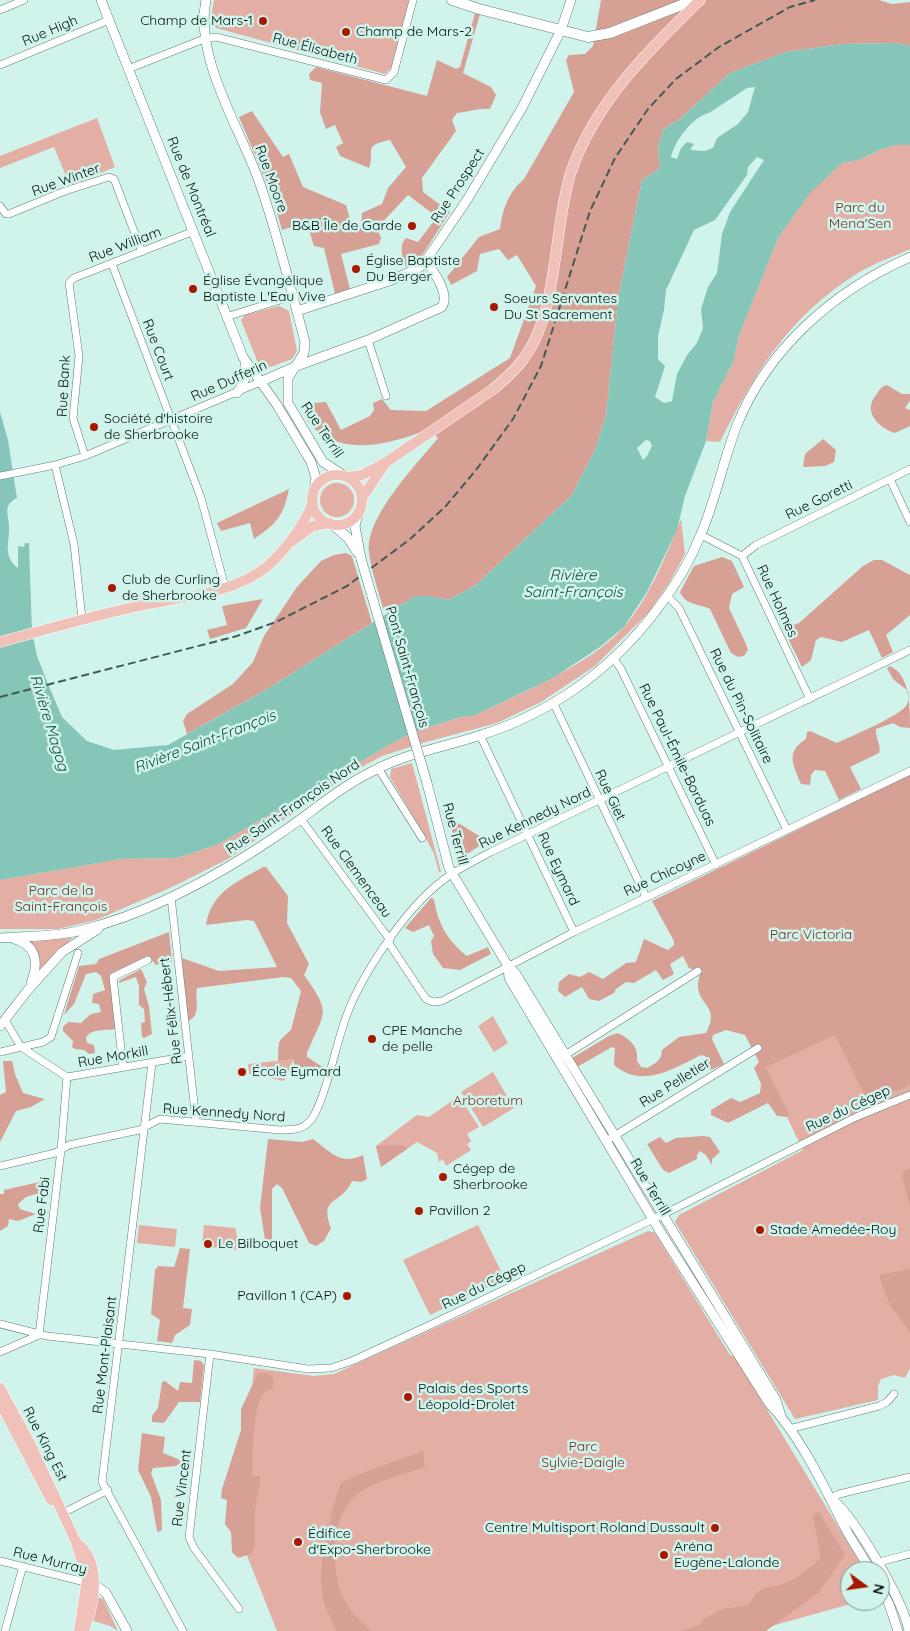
<!DOCTYPE html>
<meta charset="utf-8">
<style>
body{margin:0}
#map{position:relative;width:910px;height:1631px;overflow:hidden;background:#d0f4ec;font-family:Quicksand,sans-serif}
canvas{display:block}
.north{position:absolute;left:840px;top:1561px;width:50px;height:50px;box-sizing:border-box;background:#d0f4ec;border:1px solid #7f9a94;border-radius:50%;rotate:104deg;font-size:14px;font-weight:700;line-height:20px;text-align:center;color:#061311}
.north::after{content:'';display:block;margin:auto;width:18px;height:22px;background:#a81800;clip-path:polygon(50% 0,100% 100%,50% 72%,0 100%)}
</style>
<div id="map">
<canvas width="910" height="1631"></canvas>
<div class="north">N</div>
</div>
<script>
const ctx = document.querySelector('canvas').getContext('2d');
ctx.lineJoin = 'round';
function fill(path, color) { ctx.fillStyle = color; ctx.fill(path, 'evenodd'); }
function trace(path, color, width, dash) { ctx.strokeStyle = color; ctx.lineWidth = width; ctx.lineCap = dash ? 'butt' : 'round'; ctx.setLineDash(dash || []); ctx.stroke(path); }
function label(font, color, halo, rows, align = 'center') {
  ctx.font = font + ' Quicksand,sans-serif'; ctx.lineWidth = 5; ctx.setLineDash([]); ctx.textBaseline = 'middle'; ctx.strokeStyle = halo; ctx.fillStyle = color; for (const [text, x, y, turn = 0] of rows) {
    ctx.save(); ctx.translate(x, y); ctx.rotate((+turn || 0) * Math.PI / 180); ctx.textAlign = isNaN(turn) ? turn : align; if (halo) ctx.strokeText(text, 0, 0); ctx.fillText(text, 0, 0); ctx.restore();
  }
}
fill(new Path2D(`
 M214,0h195l-18,68 -6,6 -169,-46 -5,-10z
 M97,118l18,49 -45,19 -16,-39 -54,21v-12z
 M896,145h14v104c-17,8 -36,14 -52,24 -69,43 -103,99 -138,169l-14,-1 7,-39 20,-40 6,-27 39,-97 32,-46 23,-22 9,-7 17,-3 22,-11z
 M279,306l10,5 8,40 -5,8 -27,10 -7,-6 -17,-43 4,-5z
 M320 500a17 17 0 1 1 34 0a17 17 0 1 1-34 0Z
 M681,519l4,35 -16,29 -21,30 -53,53 -54,36 -44,21 -71,19 -44,14 -26,14 -128,89 -56,28 -76,33 -38,9h-58v-49l121,-21 56,-1 42,-14 170,-99 24,-13 51,-16h9c46,-22 117,-51 151,-89 24,-27 44,-75 57,-108z
 M412,763l29,109h-2l-5,-18 -11,-21 -33,-56 1,-8z
 M910,775v593l-5,10 -11,-3 -13,4 -3,7v14l-83,19 -120,-197 4,-7 124,-65 -127,-260z
 M73,937l-33,32 -4,-19 -12,-10z
 M493,1016l15,27 -14,9 -16,-26z
 M294,1059l-10,22 -35,-7 -1,-10z
 M493,1072l21,36 -31,19 -22,-35z
 M459,1096l20,31 -12,7 4,7 -4,3 4,6 -25,16 -3,-7 -4,3 -2,-9 -20,-11 -36,25 -5,-21 41,-31 12,2z
 M139,1225l38,4 -2,18 -38,-4z
 M204,1225l31,3 3,12 -1,10 -35,-4z
 M478,1225l27,54 -75,36 -27,-55z
 M648,1231l7,2 75,122 5,2 130,214h-15v30h11l-107,30h-477l-41,-103 18,-160 60,8 20,-2z
 M97,1597l6,2 15,32 -8,-5 -19,-6z`), '#e3aea3');
fill(new Path2D(`
 M601,0h278l13,4 18,-2v44l-16,-3 -51,1 -57,8 -56,21 -50,46 -16,10 -6,17 2,22 -18,12 -24,119 -12,117 -11,34 -23,45 -96,90 -28,15c-31,-7 -34,-4 -60,13l-5,-5c-5,-18 -12,-38 -14,-56 -4,-35 48,-88 69,-114l-9,-9c-33,13 -77,27 -109,4 -7,-5 -14,-12 -15,-21l9,-9 12,-1 15,28 29,-14 4,-6 -1,-7 9,-4 9,11 35,1 84,-53 26,-72 -19,-31 -9,5 -9,-11 -19,5 -3,17 -26,14 -4,-8 32,-40 21,-8c3,-21 8,-36 24,-50l50,-87 -8,-32 3,-5 16,-1 8,-8z
 M475,13l5,1 -17,59 28,14 5,8 -6,14c-11,-1 -22,3 -33,4l-5,7 4,11 -34,47 1,14 27,20 -31,48 -13,7c-3,-10 -8,-21 0,-29l12,4 19,-25 -29,-22 -31,33 4,10 -2,6 -38,10 9,35 -15,5 -11,-46 -10,-2 -6,-19h-16l-10,3 -10,-35 -33,-78 13,-6 31,46 6,-3 14,33 43,18 7,25 8,-2 1,-15 20,-9 6,-16 18,-21 -16,-27c-29,6 -14,10 -21,28l-29,-12 -4,-9 7,-4 -8,-18 -9,4 -6,-17 2,-29 -12,-3 -1,-6 7,-7 111,29 10,-36 19,9 4,-2z
 M887,385l15,9h8v7l-5,7 5,2v16l-15,7c-16,-5 -33,-21 -19,-38 3,-4 5,-9 11,-10z
 M823,439l13,11 -2,12 -9,4 -22,1 2,-13z
 M289,489c-6,28 -12,34 -35,50l-4,-16 -29,8 -4,-8z
 M346,553l6,3 20,67 -103,65 -82,46 -4,-13 4,-7 46,-30 20,-22 11,-26 33,-49 24,-26 13,-6z
 M722,557l10,4 12,26 -12,7 -3,14 17,36 2,6 -4,6 -6,1 -7,-4 -21,-44c-12,-6 -24,-3 -30,-17l14,-26z
 M874,560h8l28,15v40l-24,20 7,17 -11,6 -13,-28 -27,12 -21,-5 -5,3 -5,20 -9,7 -19,-39 16,-5 64,-57z
 M263,599l-17,29 -36,11 -3,-9 20,-5 -5,-19z
 M890,666c20,9 20,39 20,62l-10,-1 -7,-4 -17,6c-1,9 6,17 3,24l-29,14 11,22 -22,11 -14,-29 -10,-1 -4,5 -1,10 -9,-1c-8,-19 -16,-32 5,-45l1,-7 3,-1 27,12c15,-7 62,-27 69,-37 3,-4 3,-10 2,-15l-15,-12 -6,-11z
 M910,775v309l-5,4 -34,9 -7,-3 -29,-59 -69,32 23,47 -2,3 -10,-1 -9,-13 -40,20 -17,-8v-5l20,-12 9,4 20,-9 1,-9 -7,-16 5,-6 -14,-27 -19,-5 -13,5 -1,4 12,25 -13,6 -6,-14 -4,-1c-28,14 -59,34 -87,10l1,-17 -3,-1 -35,20 -5,-9 37,-22 9,-3c12,6 21,14 19,28l4,6 6,1c9,-5 15,-8 15,-18l17,-13 27,-4c15,-28 -9,-27 -8,-49 0,-4 2,-8 2,-12l-11,-4 -6,-12 -13,8 4,10 -11,6 -7,-10 -22,13 -8,-1 -10,7 -2,4 -15,8 -10,-2 -7,-12 -17,10 -7,-6 1,-9 10,-8 11,3 9,-5 14,7 23,-16 10,-1 8,-23 24,11 6,-5v-4l-22,-40z
 M455,821l26,16v8l-17,11 -4,-2 -10,-29z
 M263,867h3l22,29 -1,27 22,41 -5,11c28,39 21,36 3,78v4l16,10 -2,10 -27,-10v-8l-16,2c1,-21 -2,-18 13,-31l10,-39 -10,-13 -8,-1 -86,11c-3,13 6,26 -10,34l-5,-64 37,13 58,-4 -23,-46 -7,-1 -41,5c5,-33 31,-43 57,-58z
 M431,898l3,1c4,25 13,41 33,57l21,-9 3,7 -31,16 -17,-2 -10,-14 -2,-13 3,-5 -5,-11 -16,7 -8,-4z
 M169,932l3,30 -4,-1 -12,4 -8,-9 -38,18 6,55c-11,2 -23,-1 -30,8l1,6 7,2 1,8 -6,1 -5,-4 -9,-1 -3,-2 1,-6 -10,-10v-4l5,-5 13,1 10,-9 10,-2 -2,-8 -7,-1 1,-9 12,-4 -4,-14 -5,-4 -10,2 -12,30 -10,11 15,-49 17,-2 3,-5z
 M141,969l6,13 -3,7 5,17 3,28 -8,4 -2,-1 -1,-14 4,-1 -1,-13 -5,-4v-19l-3,-9 -17,6 1,-3z
 M3,1061h9l3,13 8,19 22,6 -14,8 -15,4 -16,31v-47l6,-3z
 M703,1136l7,1 10,15 -8,7v6l-6,-10 -6,-4 -3,4v4l-28,14 -6,-3 -16,-26 13,-7 6,6 10,-5z
 M268,1139l34,3 11,-3c18,13 27,27 50,16l4,24 -6,3 -9,-1c-11,25 -33,14 -21,47l-7,13 -8,5 -7,-3 -27,-55 -5,-4 -5,5v56l-6,1 -6,-38z
 M403,1145l4,4 -26,18 -5,-21z
 M910,1168v39l-8,-31 2,-5z
 M44,1181l3,1 -1,9 -20,6 -8,7 2,5 16,5 -18,7 -9,-2 -1,7 -8,5v-37h4v-4z
 M180,1248l10,1 -7,59 9,1 -2,16 -15,10 -3,8 -15,-2 3,-21 -9,-6 4,-44 3,-4 16,1z
 M910,1269v64l-20,-28 -11,-30z
 M194,1360l7,1 3,4 -4,37h-21l-15,21 -12,-1v-6l6,-8 4,-26 3,-1 13,10 2,-9 12,1z
 M258,1373h10l5,5v10c-4,2 -8,3 -10,6 -11,15 -10,62 -11,82h9l-6,34v37l-4,7 -13,4 -6,-6 -1,-20 -6,-8 2,-24 -6,-2 1,-9 19,-59v-21z
 M142,1433l23,4 -2,16 15,6 3,3 -5,4 -23,2 -2,5 10,27 1,30 -3,2 -2,-1 -6,-34 -13,-27z
 M423,1451l2,16c-22,8 -49,13 -68,27 -27,22 -26,72 -15,101 6,14 18,27 29,36h-35c-4,-10 -10,-22 -13,-33 -7,-37 7,-78 17,-114l17,-9z
 M818,1511l27,44 -27,38 -52,38h-84l19,-7 1,-4 21,-11 26,-4c12,-25 21,-14 39,-23 12,-5 23,-16 33,-24l-8,-41z`), '#d7a095');
fill(new Path2D(`
 M894,43l16,3v99h-14l-15,4 -22,11 -17,3 -32,30 -32,45 -39,97 -6,27 -20,40 -7,39 -21,55 -8,34 -30,62 -23,35 -24,20 -47,31 -80,38h-9l-51,16 -24,13 -170,99 -42,14 -56,1 -121,21v-468l8,28 9,58c-14,7 -9,15 -8,27 1,17 -7,31 9,43v-22l6,1 1,-4h4l3,89 5,24 11,28 14,33 25,24 27,9 54,-5 101,-57 146,-92h14l19,4 28,-15 96,-90 23,-45 11,-34 12,-117 24,-119 18,-12 -2,-22 6,-17 16,-10 50,-46 56,-21 57,-8zM755,87l-7,25 -10,12 -21,14 -4,10 -8,3 -15,-1 4,-6 -7,-2 -6,6 -4,11 -6,-2c3,-15 22,-41 38,-44l38,-25zM757,157l7,3 -34,52 -8,22 -5,39 -9,14 -7,22 2,19 -6,15 -10,12 -10,19 -5,27 -8,2 -9,-6 10,-31 -7,-7v-23l6,-26 2,-20 28,-60 21,-10 32,-45 1,-8zM646,440l4,1 2,5 -5,10 -4,4 -6,-12z`), '#86c6b9');
const minor = new Path2D(`
 M0,10l24,-10
 M0,65l109,-45
 M128,69l76,-30 12,-2 170,43 8,-8 19,-72
 M0,206l6,8h3l56,-23 44,-14 5,2 28,73
 M112,264l89,234 24,89
 M229,316l64,-20
 M368,340l18,56
 M85,456l-12,-38 6,-62 -10,-73 5,-5 120,-47
 M55,465l19,79 8,75
 M0,476l55,-11 30,-9 175,-74
 M890,479l20,43
 M701,535l41,21 68,143
 M742,556l14,-11 154,-76
 M667,596l12,12 108,222
 M614,659l7,10 95,196
 M554,704l92,193
 M480,735l94,197
 M378,768l44,70
 M301,819l89,121
 M171,897l25,224
 M388,942l38,57 7,3 9,-1 132,-69 336,-161
 M5,1020l16,27 46,30 122,-21
 M0,1052l43,-10 8,-5 27,-84
 M562,1057l136,-86
 M152,1063l-50,419 81,149
 M123,1067l-10,-90 35,-17
 M606,1141l152,-93
 M0,1166l55,-13 14,-8 70,-15 21,-11 120,11c12,0 23,0 31,-10 13,-17 25,-74 33,-97 14,-44 61,-114 98,-142 15,-12 32,-20 49,-29l419,-202
 M0,1324l47,12 163,18 98,15 23,-1 21,-7 76,-35 240,-114 188,-95 54,-22
 M39,1335l22,-185 6,-73
 M0,1352l39,-17
 M210,1354l-21,183 5,11 45,61
 M789,1429l90,-23 8,-4 7,-8
 M831,1498l8,-4 71,-17
 M63,1513l45,-23
 M0,1561l89,22
 M870,1569l13,-8 27,-7
 M5,1631l18,-65`);
const tertiary = new Path2D(`
 M101,0l142,357 34,48 34,57 5,16 -2,13
 M206,0c-12,59 35,129 54,184 18,52 31,105 45,158l-1,11 -16,25v25l35,59 20,13
 M297,311l95,-31 30,-14 45,-66 55,-92 39,-78 10,-30
 M260,382l34,-15 74,-27 74,-33c8,-13 -8,-36 -17,-46
 M237,393c7,-10 11,-18 8,-31
 M358,514l-3,12 6,33
 M332,524l16,14 9,14
 M427,783l22,85 59,98 8,8 232,380 28,46 5,16
 M0,938c25,-2 53,-1 78,-7 72,-17 140,-55 200,-96 32,-21 60,-47 95,-64 34,-18 72,-24 108,-36 70,-22 130,-65 174,-123 19,-24 35,-50 46,-78 15,-35 22,-73 36,-109 31,-77 98,-135 173,-168
 M14,939c23,6 25,24 17,44
 M508,966l1,12 149,250 111,175c29,31 50,73 69,111 9,20 22,38 33,57
 M0,1026l28,-36 34,-38 36,-23
 M833,1500c24,21 70,100 76,131
 M95,1585l11,8 21,38
 M880,1587l9,17 9,27`);
const secondary = new Path2D(`
 M452,0l27,9 109,28 22,-4 84,-33`);
const primary = new Path2D(`
 M312 500a25 25 0 1 1 50 0a25 25 0 1 1-50 0Z
 M347,477l15,-2 23,-12 107,-73c11,-9 23,-19 32,-32 35,-47 29,-130 47,-186 24,-70 78,-122 129,-172
 M362,498l23,-34
 M291,542l22,-16 17,-3
 M0,642c49,-13 98,-28 148,-38 36,-7 79,-11 110,-31 21,-13 47,-48 55,-72
 M0,1388l31,57 45,97 11,37 -8,52
 M0,1403l51,97
 M76,1542c26,19 19,59 9,86`);
trace(minor, '#5d7e77', 8);
trace(tertiary, '#5d7e77', 10);
trace(secondary, '#5d7e77', 11);
trace(primary, '#fff', 11);
trace(minor, '#fff', 7);
trace(tertiary, '#fff', 9);
trace(secondary, '#fff', 10);
trace(primary, '#efc1b8', 10);
trace(new Path2D(`
 M0,697l237,-61 39,-14 71,-36 62,-46 36,-33 31,-37 37,-51 28,-53 49,-155 25,-53 33,-49 28,-30 43,-32 71,-40 25,-7`), '#455955', 2, [8, 4]);
const tertiaryBridge = new Path2D(`
 M361,559l66,224`);
trace(tertiaryBridge, '#5d7e77', 10, []);
trace(tertiaryBridge, '#fff', 9);
for (const [x, y, r, color] of [
 [263,21,5,"#a81800"],
 [346,32,5,"#a81800"],
 [412,226,5,"#a81800"],
 [356,269,5,"#a81800"],
 [193,289,5,"#a81800"],
 [494,307,5,"#a81800"],
 [94,427,5,"#a81800"],
 [112,588,5,"#a81800"],
 [372,1039,5,"#a81800"],
 [242,1072,5,"#a81800"],
 [443,1177,5,"#a81800"],
 [419,1211,5,"#a81800"],
 [760,1230,5,"#a81800"],
 [208,1244,5,"#a81800"],
 [347,1296,5,"#a81800"],
 [408,1397,5,"#a81800"],
 [715,1528,5,"#a81800"],
 [298,1542,5,"#a81800"],
 [664,1555,5,"#a81800"]
]) { const dot = new Path2D(); dot.arc(x, y, r, 0, 2 * Math.PI); ctx.fillStyle = color; ctx.fill(dot); trace(dot, '#d0f4ec', 2); }
label('14px', '#061311', '#d0f4ec', [
 ["Champ de Mars-1",253,21,"right"],
 ["Champ de Mars-2",356,32],
 ["B&B Île de Garde",402,226,"right"],
 ["Église Baptiste",366,261],
 ["Du Berger",366,277],
 ["Église Évangélique",203,281],
 ["Baptiste L'Eau Vive",203,297],
 ["Soeurs Servantes",504,299],
 ["Du St Sacrement",504,315],
 ["Société d'histoire",104,419],
 ["de Sherbrooke",104,435],
 ["Club de Curling",122,580],
 ["de Sherbrooke",122,596],
 ["CPE Manche",382,1031],
 ["de pelle",382,1047],
 ["École Eymard",252,1072],
 ["Cégep de",453,1169],
 ["Sherbrooke",453,1185],
 ["Pavillon 2",429,1211],
 ["Stade Amedée-Roy",770,1230],
 ["Le Bilboquet",218,1244],
 ["Pavillon 1 (CAP)",337,1296,"right"],
 ["Palais des Sports",418,1389],
 ["Léopold-Drolet",418,1405],
 ["Centre Multisport Roland Dussault",705,1528,"right"],
 ["Édifice",308,1534],
 ["d'Expo-Sherbrooke",308,1550],
 ["Aréna",674,1547],
 ["Eugène-Lalonde",674,1563]
], 'left');
label('14px', '#061311', '#d0f4ec', [
 ["Rue High",50,31,-23],
 ["Rue Élisabeth",315,49,15],
 ["Rue Moore",271,179,70],
 ["Rue Winter",66,180,-20],
 ["Rue Prospect",458,186,-57],
 ["Rue de Montréal",191,187,68],
 ["Rue William",125,245,-21],
 ["Rue Court",158,350,69],
 ["Rue Dufferin",229,381,-24],
 ["Rue Bank",64,386,-87],
 ["Rue Terrill",322,430,56],
 ["Rue Goretti",819,500,-26],
 ["Rue Holmes",777,601,65],
 ["Pont Saint-François",407,667,74],
 ["Rue du Pin-Solitaire",741,706,64],
 ["Rue Paul-Émile-Borduas",677,755,64],
 ["Rue Giet",610,795,65],
 ["Rue Saint-François Nord",293,807,-34],
 ["Rue Kennedy Nord",535,818,-26],
 ["Rue Terrill",455,834,75],
 ["Rue Eymard",558,869,65],
 ["Rue Clemenceau",356,872,54],
 ["Rue Chicoyne",665,874,-25],
 ["Rue Félix-Hébert",171,1011,-97],
 ["Rue Morkill",113,1057,-10],
 ["Rue Pelletier",675,1083,-32],
 ["Rue du Cégep",848,1109,-25],
 ["Rue Kennedy Nord",224,1113,4],
 ["Rue Terrill",650,1187,59],
 ["Rue Fabi",42,1205,-83],
 ["Rue du Cégep",484,1286,-26],
 ["Rue Mont-Plaisant",105,1355,-83],
 ["Rue King Est",45,1444,63],
 ["Rue Vincent",182,1488,-83],
 ["Rue Murray",50,1561,14]
]);
label('14px', '#743125', '#d0f4ec', [
 ["Parc du",860,208],
 ["Mena'Sen",860,224],
 ["Parc de la",61,891],
 ["Saint-François",61,907],
 ["Parc Victoria",811,935],
 ["Arboretum",488,1101],
 ["Parc",583,1447],
 ["Sylvie-Daigle",583,1463]
]);
label('italic 15px', '#104940', '#d0f4ec', [
 ["Rivière",573,575],
 ["Saint-François",573,592],
 ["Rivière Magog",49,723,73],
 ["Rivière Saint-François",205,742,-21]
]);
</script>
